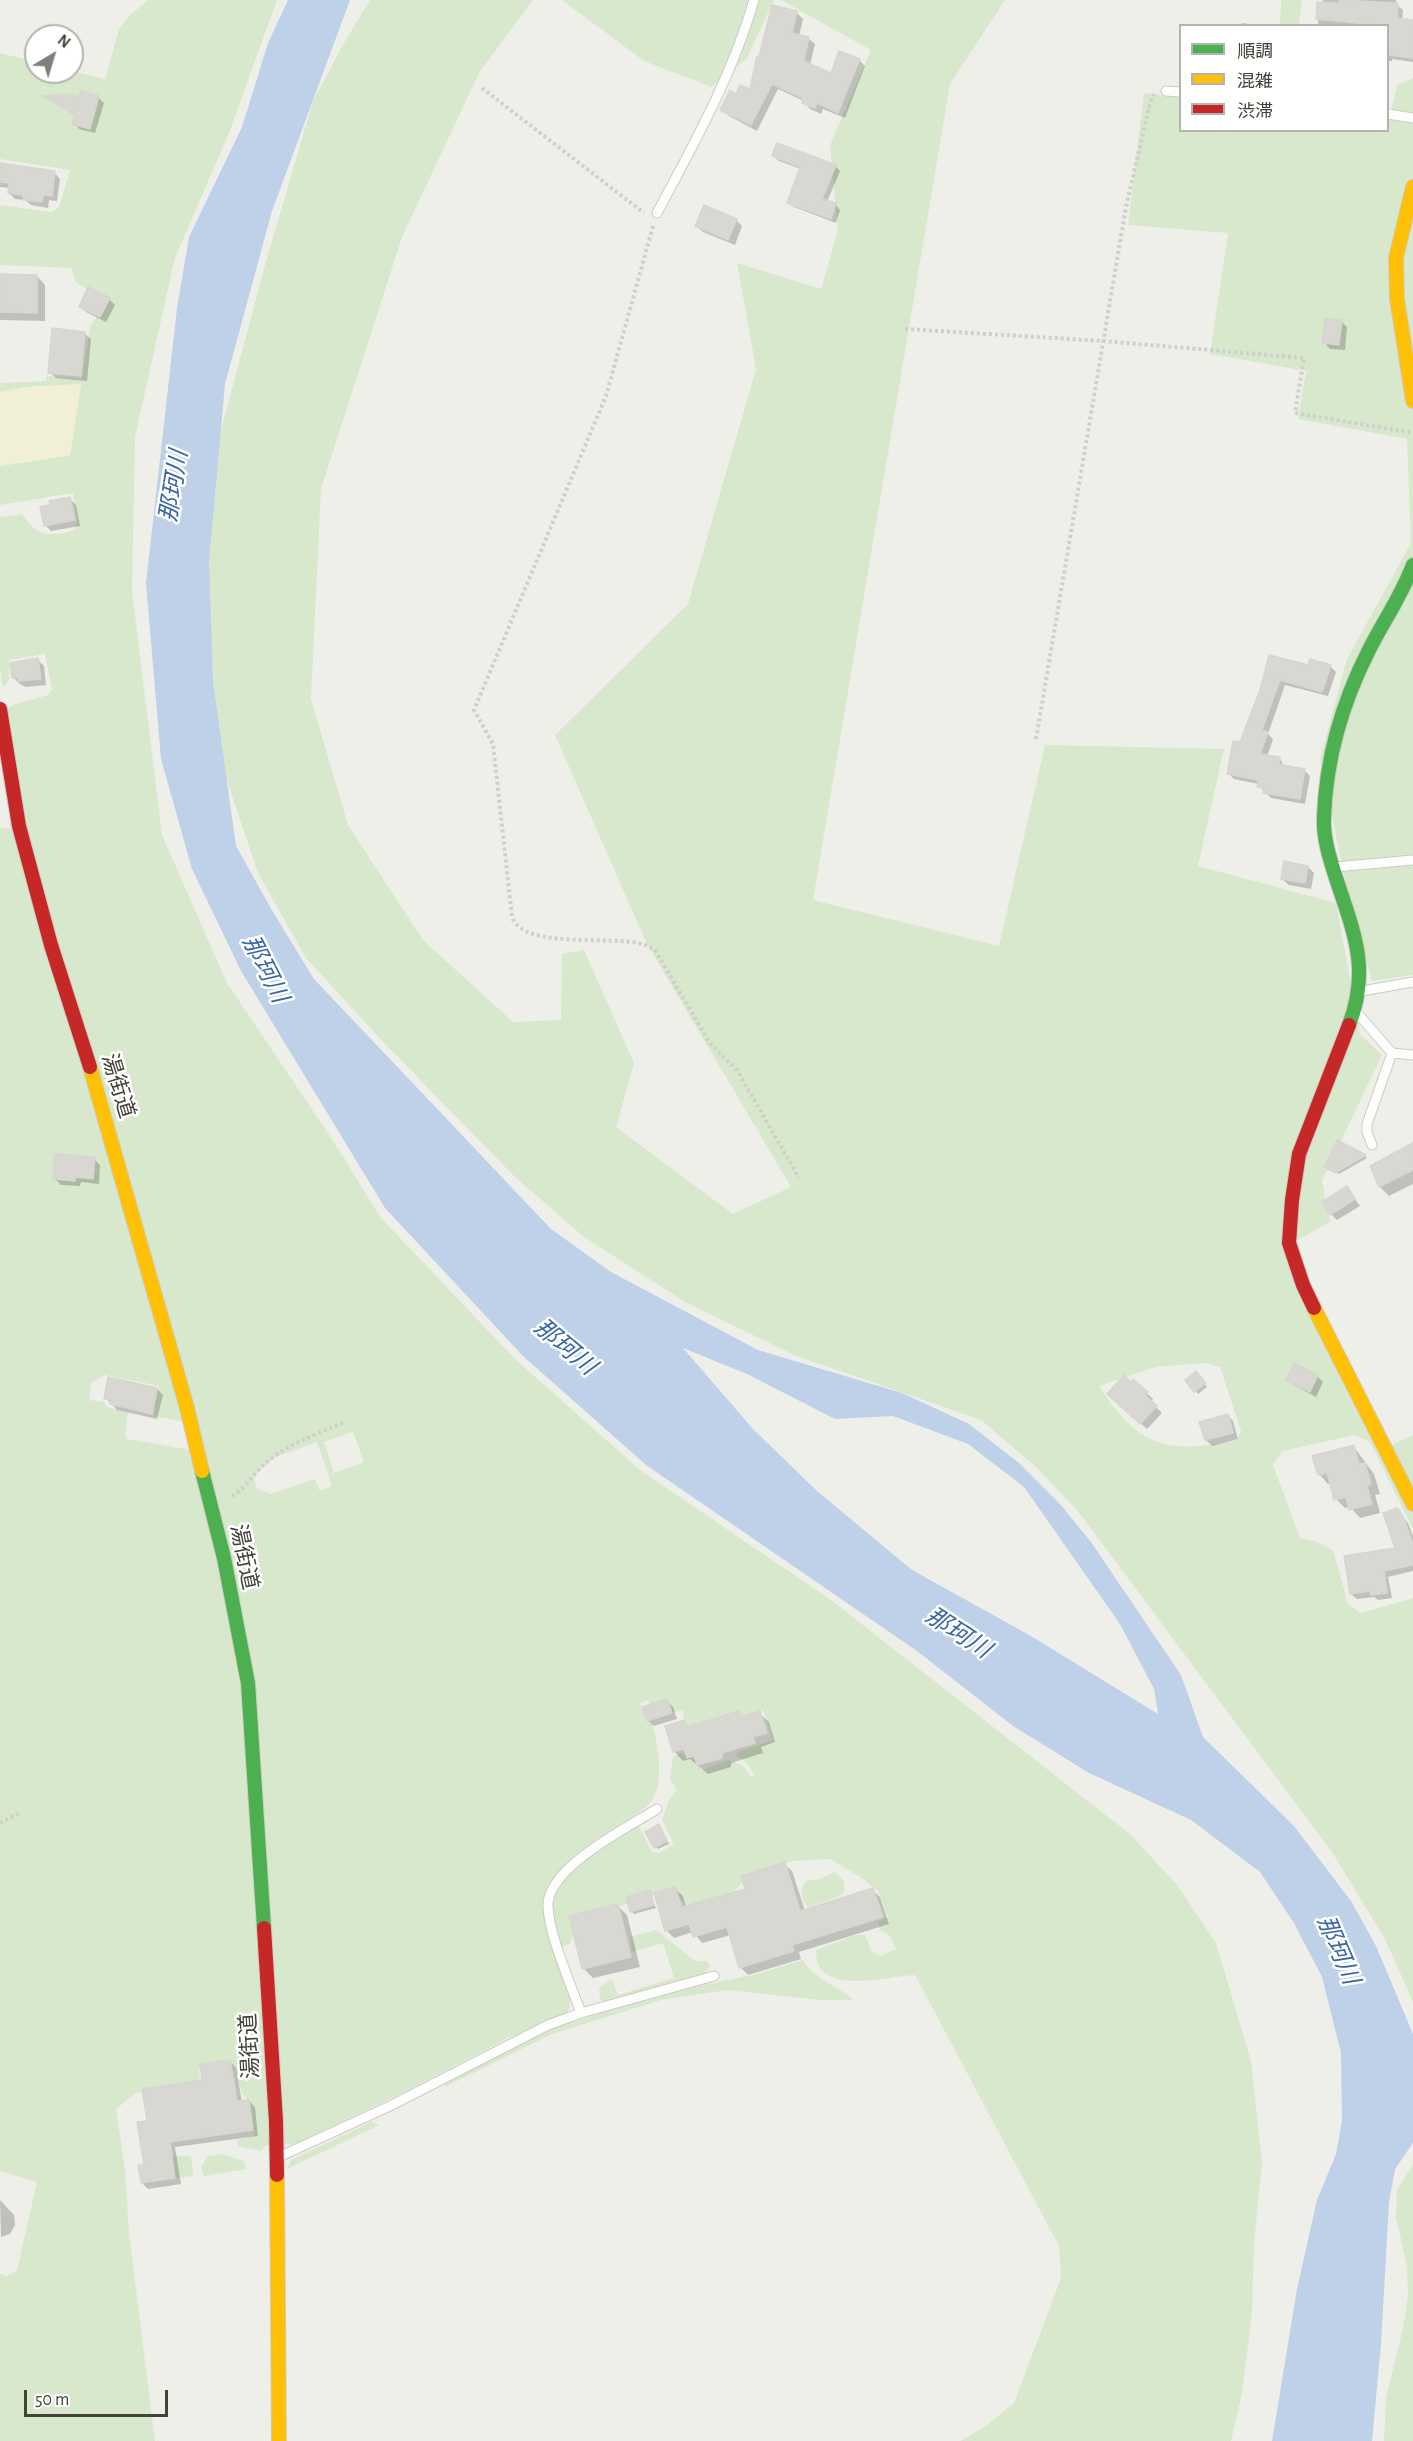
<!DOCTYPE html>
<meta charset="utf-8">
<style>
body{margin:0}
#map{position:relative;width:1413px;height:2441px;overflow:hidden;background:#efefea;font-family:"Alegreya Sans","Noto Sans JP",sans-serif}
canvas{display:block}
.legend{position:absolute;left:1179px;top:24px;width:210px;height:108px;box-sizing:border-box;background:#fff;border:2px solid #b4b3af;margin:0;padding:8px 10px;list-style:none;font-size:18px;color:#444137}
.legend li{display:flex;align-items:center;gap:12px;height:30px}
.legend b{width:30px;border:2px solid #b4b3af}
.north{position:absolute;left:24px;top:24px;width:60px;height:60px;box-sizing:border-box;background:#fff;border:2px solid #b4b3af;border-radius:50%;rotate:38deg;font-size:16px;font-weight:700;line-height:24px;text-align:center;color:#444137}
.north::after{content:'';display:block;margin:auto;width:21px;height:27px;background:#807e76;clip-path:polygon(50% 0,100% 100%,50% 72%,0 100%)}
.scale{position:absolute;left:24px;top:2390px;width:144px;height:27px;box-sizing:border-box;border:3px solid #444137;border-top:0;padding-left:8px;font-size:18px;line-height:21px;white-space:nowrap;color:#444137;-webkit-text-stroke:4px #fff;paint-order:stroke}
</style>
<div id="map">
<canvas width="1413" height="2441"></canvas>
<ul class="legend">
<li><b style="height:8px;background:#4caf50"></b>順調</li>
<li><b style="height:8px;background:#ffc107"></b>混雑</li>
<li><b style="height:8px;background:#c62828"></b>渋滞</li>
</ul>
<div class="north">N</div>
<div class="scale">50 m</div>
</div>
<script>
const ctx = document.querySelector('canvas').getContext('2d');
ctx.lineJoin = 'round';
function fill(path, color) { ctx.fillStyle = color; ctx.fill(path, 'evenodd'); }
function trace(path, color, width, dash) { ctx.strokeStyle = color; ctx.lineWidth = width; ctx.lineCap = dash ? 'butt' : 'round'; ctx.setLineDash(dash || []); ctx.stroke(path); }
function label(font, color, halo, rows, align = 'center') {
  ctx.font = font + ' "Alegreya Sans","Noto Sans JP",sans-serif'; ctx.lineWidth = 5; ctx.setLineDash([]); ctx.textBaseline = 'middle'; ctx.strokeStyle = halo; ctx.fillStyle = color; for (const [text, x, y, turn = 0] of rows) {
    ctx.save(); ctx.translate(x, y); ctx.rotate((+turn || 0) * Math.PI / 180); ctx.textAlign = isNaN(turn) ? turn : align; if (halo) ctx.strokeText(text, 0, 0); ctx.fillText(text, 0, 0); ctx.restore();
  }
}
fill(new Path2D(`
 M148,0h129l-48,133 -54,125 -40,179 -3,154 30,244 65,148 105,156 49,79 134,141 125,111 191,130 299,234 47,51 39,58 35,118 11,102 -8,82 -2,67 -10,82 -11,47h-271l26,-15 28,-23 47,-125 -2,-32 -144,-271c-28,1 -101,23 -99,-25l40,-15h9l7,17 9,4 15,-7 -6,-13 -10,-6 -2,-8 10,-5 -10,-26 -16,-13 -32,-19 -37,2 -45,16 -22,22 -37,12 -13,-18 -30,3 -70,29 -6,19 -16,6c6,17 23,44 14,62l-60,26 -112,58 -102,48 -28,1 -5,6 -23,-5 -1,-6 17,-4 -3,-32 -9,-11 -10,-31 -33,6 3,42 -28,-23 -38,6 -20,16 9,60 4,64 26,208h-155v-167l7,2 10,-6 20,-88 -37,-11v-1343l27,2 -20,-121 6,-4 35,-10 4,-6 -7,-35 -36,6v21l-6,6 -3,-20v-150l22,-3c16,24 27,23 53,16l2,-9 -4,-28 -73,12v-39l70,-11 11,-71 -54,3 -27,5v-9l46,-2 1,-5 35,3 8,-52 16,-26 -31,-19 -3,-14 -72,-3v-60l52,7 7,-5 11,-37 -70,-11v-106l36,9v10l36,-1 33,8 14,-50 11,-14zM105,1375l54,11 -5,28 3,3 37,6 -2,27 -65,-11 -2,-5 3,-21 -21,-6 -3,-5 -14,-2 1,-17zM353,1432l11,30 -30,11 -10,-31zM317,1442l15,44 -12,5 -5,-12 -45,15 -14,-6 -2,-13 22,-18zM667,1699l5,14 10,-3 5,17 52,-15 1,5 23,-7 10,30 -35,12 -2,3 10,7 8,12 -3,3 -9,-12 -14,-5 -26,10 -8,-11 -12,-6 -9,3 -3,23 7,11 -8,10 -7,20 12,24 -15,9 -7,-1 -18,-36c5,-4 11,-7 15,-12 17,-17 9,-63 2,-84l-4,1 -7,-18 8,-3 2,5z
 M370,0h163l-54,73 -77,164 -81,252 -10,210 37,126 75,115 90,82 48,-2 1,-66 22,-4 50,113 -18,64 117,87 58,-27 -144,-243 -92,-209 133,-131 68,-235 -19,-106 84,26 17,-59 -8,-85 41,-95 -90,-50h224l-55,84 -137,816 186,46 46,-201 179,4 -26,117 138,37 24,131 22,21 -60,126 8,41 -44,24 96,204 31,-15v94l-43,-87 -15,-7 -73,16 -9,14 27,73 15,3 18,9 15,54 13,9 52,-15v404l-28,-63 -53,-87 -255,-342 -42,-44 -54,-46 -187,-65 -109,-53 -101,-65 -69,-60 -130,-133 -79,-86 -48,-85 -45,-134 -16,-63 12,-200 56,-211 48,-164 31,-58zM1205,1363l15,4 21,64 -4,9c-69,15 -99,7 -138,-54l57,-19z
 M562,0h212l-27,58 -36,29 -67,-26z
 M1281,0h21l-3,25h-19z
 M1413,78v897l-41,6 -27,-102 -25,-120 27,-100 64,-116 -4,-104 -109,-20 8,-48 -96,-17 18,-121 -100,-8 16,-132 36,4v33h208v-13h2l7,-32z
 M835,1872l9,9v11l-7,5 -29,10c-8,-9 -8,-16 -2,-26l13,-2z
 M656,1930l39,31h12l3,5 -5,8 -98,30 -7,-5 -1,-11 13,-9 6,16 56,-17 -11,-35 -31,9 -2,-15z
 M803,1960c14,23 33,23 50,40h-33l-93,-10 -66,10 -109,34 -107,53 -1,-5 107,-53 109,-35 97,-20z
 M371,2122l8,3 -92,44 4,-9z
 M222,2154l22,7 3,8 -43,7 -3,-9 7,-11z
 M173,2156h18l2,20 -18,2z
 M1413,2164v277h-29l2,-43 17,-70 5,-32 -1,-29 -11,-50 1,-27z`), '#d8e8cc');
fill(new Path2D(`
 M81,384l-11,71 -70,11v-74l27,-5z`), '#f1f0d6');
fill(new Path2D(`
 M288,0h62l-78,211 -47,173 -16,177 4,121 23,164 37,66 41,67 237,250 60,43 147,78 144,43 67,31 50,39 41,41 31,38 90,133 22,62 91,89 57,75 25,45 37,88v109l-18,26 -6,34 -8,141 -9,97h-100l25,-152 20,-89 19,-46 6,-33 -1,-68 -19,-76 -28,-54 -34,-51 -69,-52 -102,-47 -76,-47 -96,-75 -271,-186 -123,-109 -138,-148 -144,-237 -49,-102 -31,-110 -15,-176 31,-275 12,-71 53,-110 26,-84zM683,1348l64,26 88,45 58,-3 75,28 56,43 96,137 34,65 4,25 -127,-78 -119,-66 -95,-79 -64,-62z`), '#bed1e9');
fill(new Path2D(`
 M1323,0h73l1,5 6,5 -1,10 11,2v40l-21,-3v2h-4v-35h-70l1,-23h3z
 M773,7l24,6 6,6 -4,17 9,2 7,6 -5,21 22,10 27,-15 6,6 -20,52 -22,-9 -2,5 -11,-5 -6,-8 -26,-12 -21,42 -28,-15 -7,-6 15,-14 14,-5z
 M1242,23l20,3h-20z
 M46,97l34,2 18,-2 6,6 -9,30 -16,-4 -5,-6 2,-7z
 M773,156l62,10 5,5 -13,31 8,2 5,6 -4,13 -42,-16 -5,-5 12,-33 -22,-8z
 M0,164l54,8 6,7 -3,22 -8,-1 -1,8 -17,-3 -6,-5 -10,-1 -6,-6 1,-5 -10,-1z
 M736,220l6,6 -7,19 -32,-13 -6,-6z
 M0,275l37,1 8,9v36l-45,-1z
 M109,299l6,6 -9,17 -20,-10 -6,-6z
 M1341,321l6,6 -2,23 -15,-1 -6,-7z
 M84,333l7,6 -4,42 -31,-3 -7,-6z
 M70,499l6,6 4,21 -29,5 -6,-6z
 M1270,657l39,10 21,-1 6,6 -8,24 -43,-11 -17,49 5,5 -6,18 13,2 5,8 19,3 6,6 -5,28 -34,-6 -12,-12v-2l-25,-5 -6,-6 33,-83z
 M38,660l6,6 2,19 -20,2 -6,-3 -6,-6z
 M1308,867l6,6 -3,16 -22,-4 -7,-6z
 M1337,1142l28,14 2,2 -28,16 -11,-5z
 M1413,1145v39l-24,12 -9,-9 -9,-20z
 M94,1159l6,6 -1,19 -18,-2 -1,4 -19,-1 -6,-6z
 M1347,1188l13,18 -23,14 -6,-6z
 M1295,1365l22,11 6,6 -7,15 -22,-12 -6,-6z
 M1196,1373l11,14 -9,7 -11,-13z
 M1134,1381l19,18 -2,3 11,11 -15,16 -32,-29z
 M157,1389l6,6 -6,24 -40,-9 -11,-12z
 M1227,1415l6,6 5,18 -26,7 -6,-6z
 M1354,1447l20,27 6,20 -5,1 5,18 -20,5 -10,-11 -5,1 -9,-9 -4,-16 -4,1 -9,-10z
 M1397,1510l11,13 5,13v35l-25,6 4,21 -14,2 -4,-3 -17,2 -6,-5 46,-45z
 M667,1701l6,6 4,12 -23,7 -6,-6z
 M738,1713l5,5 16,-5 10,9 6,20 -14,5 2,6 -32,10v4l-23,7 -18,-15 -7,2 -9,-10 10,-29 6,6z
 M661,1829l8,15 -11,5 -3,-2z
 M784,1864l8,7 13,40 67,-21 8,7 9,27 -90,28 2,7 -53,16 -8,-8 -9,-32 -29,8 -9,-11 -19,6 -8,-8 9,-41 8,7 3,12 61,-17z
 M649,1892l7,16 -22,6 -3,-3z
 M618,1906l9,9 13,52 -47,11 -10,-10z
 M230,2061l6,7 6,34 7,-1 6,6 3,29 -83,11 6,37 -33,5 -6,-6 6,-61z
 M0,2200l14,15 1,10 -5,9 -9,3z`), '#0003');
const building = new Path2D(`
 M1340,0l58,3 -1,15 16,2v38l-25,-3v-29l-72,-7 1,-17 23,1z
 M772,5l25,6 -5,22 17,4 -5,24 27,12 8,-22 21,8 -22,54 -21,-10 -2,5 -13,-5 1,-5 -31,-14 -21,41 -31,-15 10,-20 6,4 4,-9 10,4 7,-33 2,1z
 M81,91l18,5 -9,33 -18,-5 3,-10 -32,-18 24,-2 12,3z
 M777,143l59,22 -14,34 14,4 -5,16 -44,-16 13,-36 -28,-11z
 M0,163l55,8 -3,25 -9,-1 -1,7 -19,-2v-5l-15,-2 1,-10 -9,-1z
 M704,205l33,14 -9,21 -33,-14z
 M0,274l37,1v38l-37,-1z
 M88,287l22,11 -10,19 -21,-10z
 M1325,318l17,2 -3,25 -17,-2z
 M52,328l33,4 -4,44 -33,-3z
 M70,497l5,23 -31,6 -4,-19 10,-2 -1,-4z
 M1269,655l39,10 2,-6 21,6 -9,27 -42,-12 -18,50 6,2 -8,22 20,3 -1,7 26,5 -5,30 -37,-6 1,-5 -7,-1 1,-7 -31,-6 6,-33 7,1 20,-52z
 M38,658l3,21 -22,2 -1,-4 -6,1 -2,-15z
 M1284,861l24,5 -3,17 -24,-4z
 M1337,1140l29,15 -31,18 -11,-6z
 M1413,1143v27l-34,17 -9,-21z
 M55,1154l40,3 -2,22 -18,-2v4l-22,-2z
 M1347,1186l8,13 -25,16 -8,-13z
 M1294,1363l24,12 -8,17 -24,-12z
 M1196,1371l10,12 -12,9 -9,-12z
 M1124,1375l7,7 2,-3 15,13 -3,3 12,11 -17,18 -33,-30z
 M108,1377l49,11 -5,26 -42,-10 1,-5h-7z
 M1228,1414l5,19 -28,7 -6,-18z
 M1354,1445l5,19 6,-1 6,21 -4,2 5,18 -23,6 -3,-13 -12,3 -7,-27 -9,2 -6,-19z
 M1397,1508l6,8 10,28v21l-29,6 3,22 -16,2 -1,-4 -20,3 -6,-38 51,-8 -12,-35z
 M667,1699l5,14 -25,8 -5,-14z
 M739,1711l1,6 20,-6 7,22 -14,4 2,6 -33,10v5l-25,7 -3,-10 -7,3 -3,-9 -11,3 -8,-26 19,-6 3,7z
 M659,1824l8,17 -13,7 -9,-16z
 M785,1862l15,49 73,-23 10,29 -91,28 2,6 -55,17 -12,-41 -34,10 -4,-13 -24,7 -11,-38 21,-6 7,20 63,-18 -4,-13z
 M650,1890l4,15 -24,7 -4,-15z
 M618,1904l13,53 -49,12 -13,-53z
 M230,2060l7,41 12,-1 4,30 -83,12 5,36 -34,5 -3,-18h6l-7,-43 10,-1 -5,-32 60,-9 -2,-16z`);
fill(building, '#d8d7d2');
trace(building, '#d7d6d0', 1.5);
const lane = new Path2D(`
 M1166,91l14,1
 M1388,114l25,4
 M657,213c37,-69 75,-137 97,-213
 M1335,867l78,-7
 M1362,991l51,-9
 M1358,1014l34,39 -25,71v8l5,13
 M1392,1053l21,2
 M581,2013c-10,-28 -32,-78 -33,-106 -2,-39 79,-79 109,-98
 M281,2156l111,-51 156,-80 33,-12 133,-37`);
const fast = new Path2D(`
 M1349,1025c22,-58 4,-94 -14,-150 -6,-19 -12,-38 -11,-58 2,-58 19,-116 45,-167 14,-28 33,-55 44,-85
 M202,1471l22,87 24,125 16,245`);
const slow = new Path2D(`
 M1413,187l-17,71 1,41 16,102
 M90,1067l97,341 15,63
 M1314,1308l99,196
 M277,2175l2,266`);
const jam = new Path2D(`
 M0,709l19,117 32,119 39,122
 M1314,1308l-11,-23 -14,-42 3,-43 7,-46 50,-129
 M264,1928l12,193 1,54`);
trace(lane, '#cbcbc6', 11);
trace(fast, '#cdccc1', 16);
trace(slow, '#cdccc1', 16);
trace(jam, '#cdccc1', 16);
trace(new Path2D(`
 M482,88l162,125
 M653,226l-47,170 -132,314 19,34 19,173c11,33 102,18 130,27 5,1 9,4 13,6l53,90 9,11 20,19 62,108
 M905,329l198,12 201,17 -9,55 118,20
 M1036,739l90,-532 24,-104 4,-9
 M232,1496c15,-9 23,-25 37,-36 22,-17 50,-27 76,-38
 M0,1823l20,-10`), '#d0cfcb', 4, [3, 3]);
trace(lane, '#fdfdfc', 9);
trace(fast, '#4caf50', 14);
trace(slow, '#ffc107', 14);
trace(jam, '#c62828', 14);
label('22px', '#444137', '#fff', [
 ["湯街道",118,1086,73],
 ["湯街道",244,1557,78],
 ["湯街道",250,2046,-93]
]);
label('italic 24px', '#3a67a6', '#fff', [
 ["那珂川",174,486,-81],
 ["那珂川",265,969,63],
 ["那珂川",565,1347,40],
 ["那珂川",958,1633,33],
 ["那珂川",1338,1950,67]
]);
</script>
